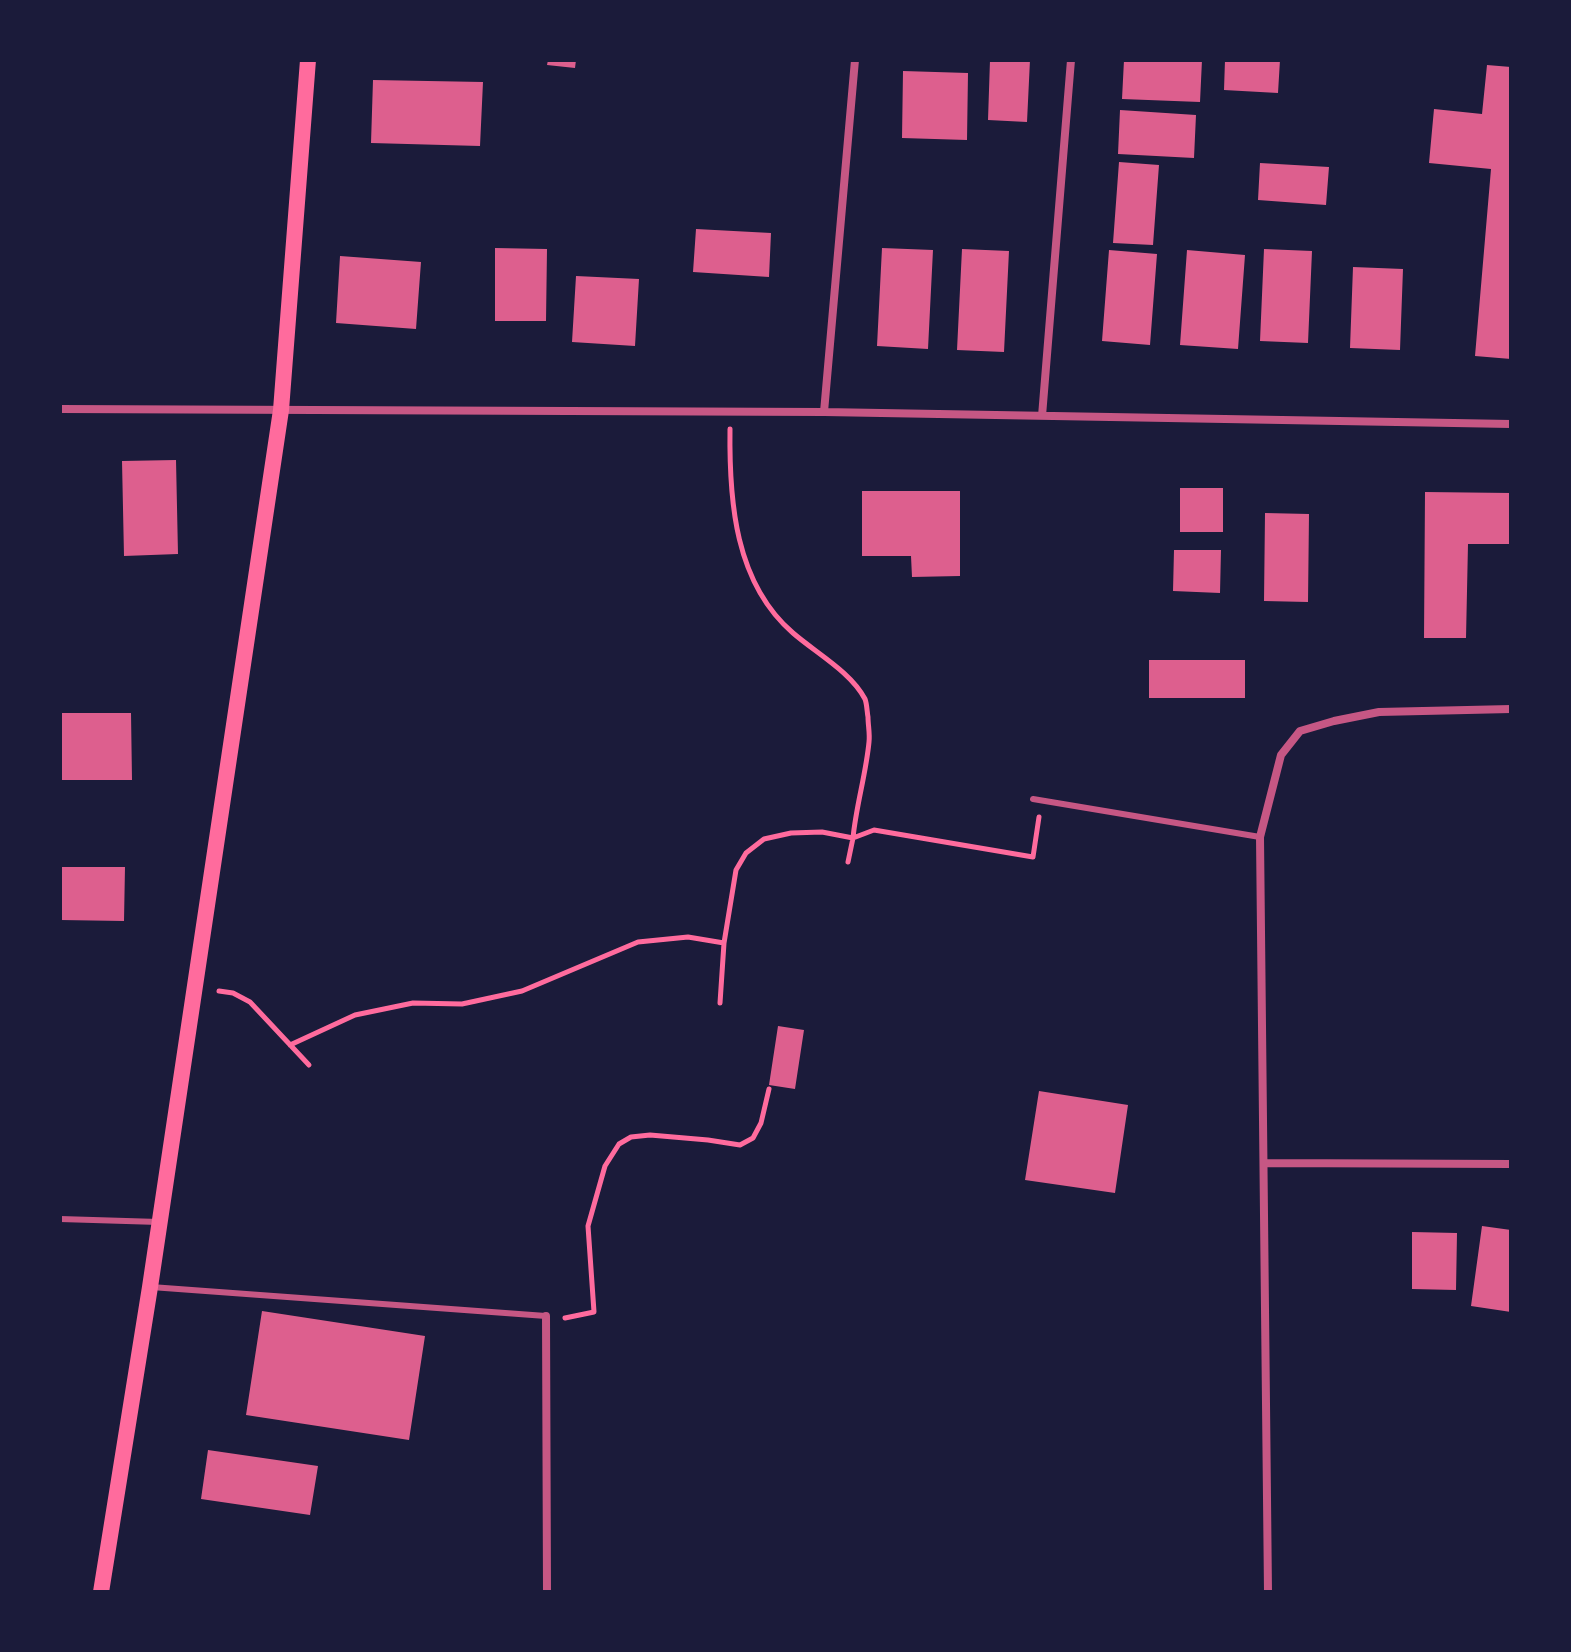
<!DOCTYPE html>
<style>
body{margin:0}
#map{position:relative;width:1571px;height:1652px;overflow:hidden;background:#1b1b3a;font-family:Lato,sans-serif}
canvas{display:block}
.frame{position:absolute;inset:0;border:62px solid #1b1b3a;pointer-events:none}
</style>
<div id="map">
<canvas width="1571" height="1652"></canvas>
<div class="frame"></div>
</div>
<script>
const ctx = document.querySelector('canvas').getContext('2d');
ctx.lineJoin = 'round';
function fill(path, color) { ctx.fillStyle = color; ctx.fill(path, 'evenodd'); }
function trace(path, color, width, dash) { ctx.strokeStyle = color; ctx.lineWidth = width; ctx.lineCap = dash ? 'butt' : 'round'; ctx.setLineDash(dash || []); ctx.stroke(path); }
fill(new Path2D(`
 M548,60h28l-1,8 -28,-3z
 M990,60h40l-3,62 -39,-2z
 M1124,60h78l-2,42 -78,-3z
 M1225,60h55l-2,33 -54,-3z
 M1487,65l24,2v292l-36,-3 16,-187 -62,-6 5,-54 48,5z
 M903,71l65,2 -1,67 -65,-2z
 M373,80l110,2 -3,64 -109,-3z
 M1120,110l76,5 -2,43 -76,-4z
 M1119,162l40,3 -6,80 -40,-2z
 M1260,163l69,4 -3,38 -68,-5z
 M696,229l75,4 -2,44 -76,-5z
 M495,248l52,1 -1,72h-51z
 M882,248l51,2 -5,99 -51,-3z
 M962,249l47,2 -5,101 -47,-2z
 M1264,249l48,2 -4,92 -48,-2z
 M1109,250l48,4 -7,91 -48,-4z
 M1187,250l58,5 -7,94 -58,-4z
 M340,256l81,6 -5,67 -80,-6z
 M1353,267l50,2 -3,81 -50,-2z
 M576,276l63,3 -4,67 -63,-4z
 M176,460l2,94 -54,2 -2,-95z
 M1180,488h43v44h-43z
 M862,491h98v85l-48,1 -1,-21h-49z
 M1425,492l86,1v51h-43l-2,94h-42z
 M1265,513l44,1 -1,88 -44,-1z
 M1174,550h47l-1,43 -47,-2z
 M1149,660h96v38h-96z
 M60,713h71l1,67h-72z
 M60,867h65l-1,54 -64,-1z
 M778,1026l26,4 -9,59 -26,-4z
 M1039,1091l89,14 -13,88 -90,-13z
 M1482,1226l29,4v82l-40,-6z
 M1412,1232l45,1 -1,57 -44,-1z
 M262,1311l163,25 -16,104 -163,-25z
 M208,1450l110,16 -8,49 -109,-16z`), '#dd5f8e');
trace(new Path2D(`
 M848,862l5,-24 21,-8 159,27 6,-40
 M219,991l14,2 17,9 59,63
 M720,1003l4,-60 12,-73 10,-17 18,-14 27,-6 31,-1 31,6c3,-32 13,-64 16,-96 1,-8 -1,-17 -1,-25 -1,-5 -1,-13 -3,-18 -14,-27 -49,-46 -72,-66 -58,-50 -64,-132 -63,-204
 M290,1045l65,-30 58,-12 49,1 60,-13 116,-49 50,-5 36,6
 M565,1318l29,-6 -6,-86 17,-60 14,-22 12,-7 19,-2 58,5 32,5 13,-7 8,-15 8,-34`), '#ff6b9d', 5);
trace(new Path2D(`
 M1033,799l227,38
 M60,1219l99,3
 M151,1287l395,29`), '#c65784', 6);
trace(new Path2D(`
 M60,409l764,3 687,12
 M824,412l31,-352
 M1042,416l29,-356
 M1264,1163l247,1
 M546,1316l1,276
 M1268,1592l-8,-755 21,-82 19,-24 34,-10 45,-9 132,-3`), '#c65784', 8);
trace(new Path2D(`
 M101,1592l49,-305 131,-877 27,-350`), '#ff6b9d', 16);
</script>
